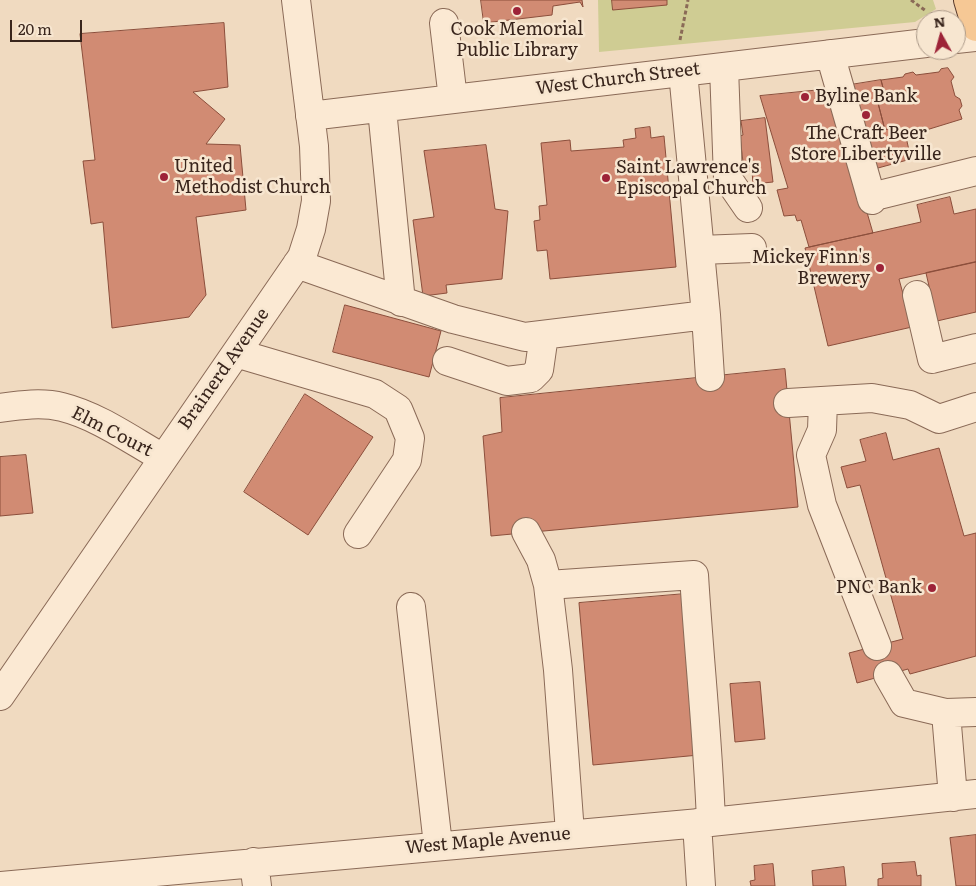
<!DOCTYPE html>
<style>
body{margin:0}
#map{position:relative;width:976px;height:886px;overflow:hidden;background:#f0dac0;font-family:Literata,serif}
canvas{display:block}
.north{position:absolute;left:916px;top:10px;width:50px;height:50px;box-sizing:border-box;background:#f7e6d0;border:1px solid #ab9988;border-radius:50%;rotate:353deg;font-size:14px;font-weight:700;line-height:20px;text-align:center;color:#39251c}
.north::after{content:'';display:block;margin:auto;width:18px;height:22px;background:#9d2338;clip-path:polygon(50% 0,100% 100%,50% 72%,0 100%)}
.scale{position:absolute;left:10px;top:20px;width:72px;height:22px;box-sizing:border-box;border:2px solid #39251c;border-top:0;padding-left:6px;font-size:15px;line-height:18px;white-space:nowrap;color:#39251c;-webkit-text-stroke:4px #f7e6d0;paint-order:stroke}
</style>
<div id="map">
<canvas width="976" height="886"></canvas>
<div class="north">N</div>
<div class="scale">20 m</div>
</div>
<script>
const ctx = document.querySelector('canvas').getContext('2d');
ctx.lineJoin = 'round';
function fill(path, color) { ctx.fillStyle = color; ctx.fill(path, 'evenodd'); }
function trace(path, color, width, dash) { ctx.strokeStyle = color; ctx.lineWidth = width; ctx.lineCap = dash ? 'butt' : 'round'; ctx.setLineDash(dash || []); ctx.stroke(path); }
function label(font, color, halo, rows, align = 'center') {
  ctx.font = font + ' Literata,serif'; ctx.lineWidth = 5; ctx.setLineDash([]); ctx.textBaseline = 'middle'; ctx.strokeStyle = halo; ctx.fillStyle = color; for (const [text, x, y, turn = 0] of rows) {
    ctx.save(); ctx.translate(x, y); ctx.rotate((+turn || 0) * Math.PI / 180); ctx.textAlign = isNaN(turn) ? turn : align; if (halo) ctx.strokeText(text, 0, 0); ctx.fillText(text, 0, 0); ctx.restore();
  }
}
fill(new Path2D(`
 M598,0h335l3,9 -21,13 -316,30z`), '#cfcc93');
const building = new Path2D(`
 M481,0h101l1,7 -3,-5 -27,4 -1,9 -68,8z
 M612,0h55v5l-54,5z
 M224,23l4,64 -35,5 32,27 -19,25 34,1 6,65 -50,7 10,78 -17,22 -77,11 -9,-106 -12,2 -8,-63 12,-1 -15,-126z
 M948,68l6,9 -3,4 4,15 5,3 2,7 -3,4 3,9 -65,20 -3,-13 -9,4 -7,-27 8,-4 -5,-19 22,-3 2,-3 8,-2 3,3 23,-3 2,-3z
 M881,80l5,19 -8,4 7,27 9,-4 3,13 9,-2 5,22 -44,12 -23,-85z
 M831,89l42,144 -64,14 -8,-27 -4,1 -2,-6 -11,1 -7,-26 11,-2 -28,-92z
 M765,118l8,64 -20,2 -1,-13h-8l-4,-35 3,-1 -2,-14z
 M650,127l1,11 13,-2 12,131 -126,12 -3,-29 -10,1 -3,-30 6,-1 -1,-14 8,-1 -6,-62 29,-3 1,11 53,-4 -1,-7 13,-2 -1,-9z
 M486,145l9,64 13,2 -6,68 -56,6 1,8 -24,3 -10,-76 21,-3 -10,-66z
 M950,197l4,17 22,-5v53l-77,17 13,48 -84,19 -23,-98 116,-26 -4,-17z
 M976,262v50l-39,9 -11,-48z
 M345,305l96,26 -12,46 -96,-25z
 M785,369l13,138 -307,29 -8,-100 19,-4 -2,-34z
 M305,394l68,43 -65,98 -64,-43z
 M886,433l7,27 46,-12 25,88 12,-3v123l-66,18 -2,-5 -51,14 -8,-30 54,-14 -43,-154 -13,3 -6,-21 25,-6 -6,-21z
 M26,455l7,58 -33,3v-59z
 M685,594l14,161 -106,10 -14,-162z
 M760,682l5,57 -30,3 -5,-58z
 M976,835v51h-20l-6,-48z
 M915,862l2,14 4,-1v11h-43v-7l5,-1 -1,-14z
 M773,864l2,22h-24l-1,-5 5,-1 -1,-14z
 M844,867l2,19h-33l-1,-15z`);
fill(building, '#d18b73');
trace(building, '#8b4e3b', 1);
const minor = new Path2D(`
 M444,23l9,76
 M956,39l20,-2
 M830,54l42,146
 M724,67l4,112 20,29
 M683,72l23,243
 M382,109l19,193
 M310,116l616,-73
 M871,197l105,-26
 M700,250l52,-2
 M297,264l156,55 72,18 181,-22 4,62
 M917,295l15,64 44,-11
 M236,353l139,41 23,15 12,29 -3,22 -49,74
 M447,361l60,20 24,-3 8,-8 5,-35
 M823,401l-1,29 -11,25 11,50 55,141
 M788,403l84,-5 38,7 29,14 37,-12
 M0,408c21,-3 42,-6 62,-1 36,9 69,33 101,51
 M526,532l15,28 7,25
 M411,607l27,238
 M888,675l16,28 42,10
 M0,696l302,-439 9,-28 5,-28 -2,-55 -18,-146
 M953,797l-7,-84 30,-1
 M697,823l4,63
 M570,833l-12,-163 -10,-85 146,-10c5,82 14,164 17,247
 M254,862l3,24
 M0,886l711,-64 265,-28`);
const major = new Path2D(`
 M968,0l8,27`);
trace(minor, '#8a6a57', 30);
trace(major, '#58392b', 30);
trace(new Path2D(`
 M911,0l15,11
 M680,40l8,-40`), '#8a6a57', 3, [4, 2.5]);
trace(minor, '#fbe9d3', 28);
trace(major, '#f6c895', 28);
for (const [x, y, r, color] of [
 [517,11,5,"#9d2338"],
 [805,97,5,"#9d2338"],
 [866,115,5,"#9d2338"],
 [164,177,5,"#9d2338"],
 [606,178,5,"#9d2338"],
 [880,268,5,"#9d2338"],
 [932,588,5,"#9d2338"]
]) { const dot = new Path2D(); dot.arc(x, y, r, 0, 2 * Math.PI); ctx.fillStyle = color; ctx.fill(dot); trace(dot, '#f7e6d0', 2); }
label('18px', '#39251c', '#f7e6d0', [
 ["Cook Memorial",517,30,"center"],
 ["Public Library",517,51,"center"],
 ["Byline Bank",815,97],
 ["The Craft Beer",866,134,"center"],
 ["Store Libertyville",866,155,"center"],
 ["United",174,167],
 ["Methodist Church",174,188],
 ["Saint Lawrence's",616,168],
 ["Episcopal Church",616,189],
 ["Mickey Finn's",870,258,"right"],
 ["Brewery",870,279,"right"],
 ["PNC Bank",922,588,"right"]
], 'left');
label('18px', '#39251c', '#f7e6d0', [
 ["West Church Street",618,79,-7],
 ["Brainerd Avenue",224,369,-55],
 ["Elm Court",112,432,27],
 ["West Maple Avenue",488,841,-5]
]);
</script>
